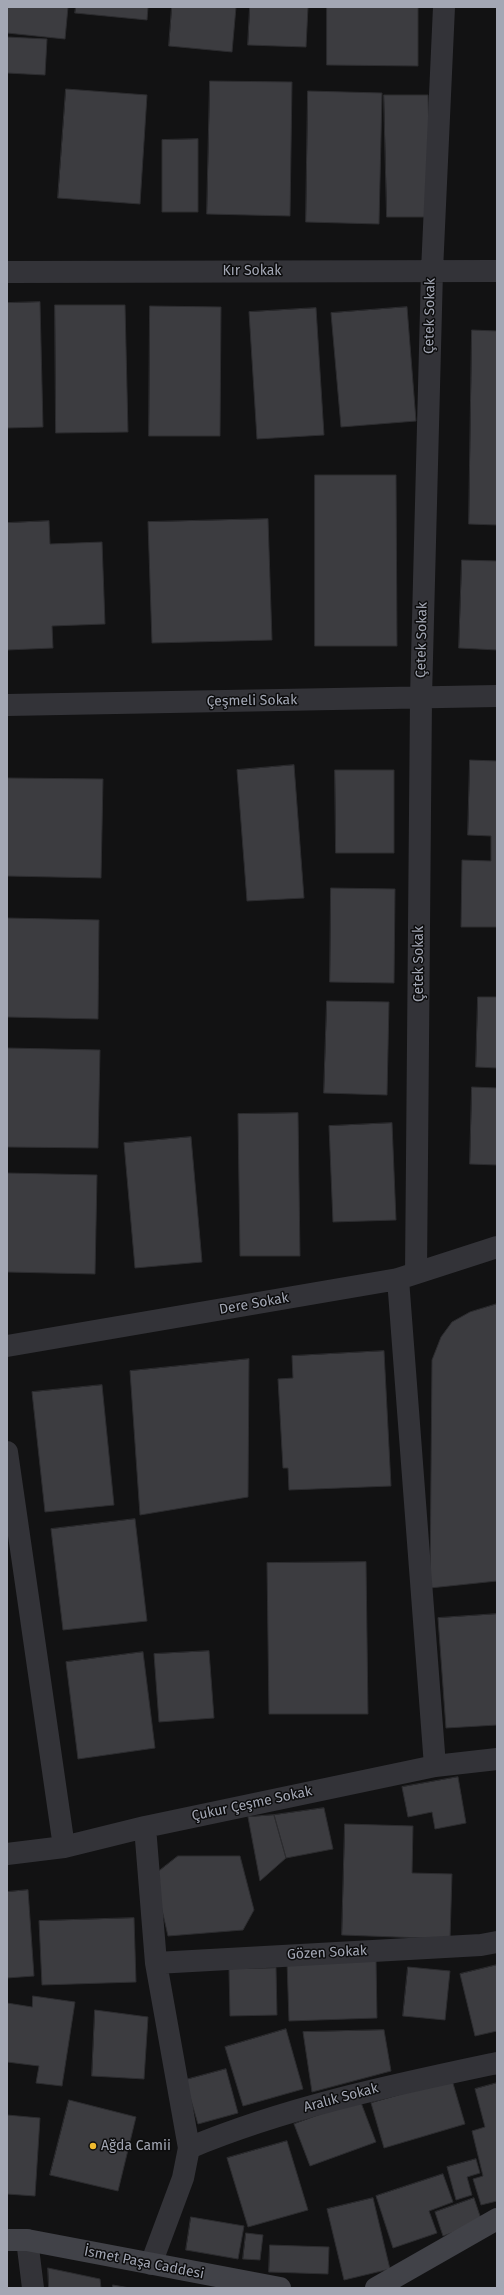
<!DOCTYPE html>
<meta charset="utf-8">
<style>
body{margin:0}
#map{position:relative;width:504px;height:2295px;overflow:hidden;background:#121213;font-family:"Fira Sans",sans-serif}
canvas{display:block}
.frame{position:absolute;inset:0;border:8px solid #a3a7b4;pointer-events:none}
</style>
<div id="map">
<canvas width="504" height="2295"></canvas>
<div class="frame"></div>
</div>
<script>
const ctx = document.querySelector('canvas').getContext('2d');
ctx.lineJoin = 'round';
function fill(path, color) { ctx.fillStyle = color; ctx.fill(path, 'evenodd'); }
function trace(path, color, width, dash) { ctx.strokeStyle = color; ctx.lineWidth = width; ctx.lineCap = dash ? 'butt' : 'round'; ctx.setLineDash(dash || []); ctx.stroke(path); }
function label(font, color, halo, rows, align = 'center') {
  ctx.font = font + ' "Fira Sans",sans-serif'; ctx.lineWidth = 3; ctx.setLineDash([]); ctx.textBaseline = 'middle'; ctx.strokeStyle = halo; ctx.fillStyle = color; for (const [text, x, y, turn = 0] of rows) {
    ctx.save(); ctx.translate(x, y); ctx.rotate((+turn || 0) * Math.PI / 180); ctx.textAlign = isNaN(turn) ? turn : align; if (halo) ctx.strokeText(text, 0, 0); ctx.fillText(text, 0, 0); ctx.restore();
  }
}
const building = new Path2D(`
 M7,7h61l-3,32 -58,-6z
 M76,7h72l-1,13 -72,-7z
 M172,7h64l-4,45 -63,-6z
 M250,7h58l-2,40 -58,-2z
 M327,7h91v59l-91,-1z
 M7,37l40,2 -2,36 -38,-2z
 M210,81l82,1 -2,134 -83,-2z
 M66,89l81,6 -7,109 -82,-6z
 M308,91l74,2 -3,131 -73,-2z
 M384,95h44l3,122h-44z
 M198,139v73h-36v-72z
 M40,302l3,125 -36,1v-125z
 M55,305h70l3,127 -72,1z
 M150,306l71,1 -1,129h-71z
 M407,307l9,114 -75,6 -10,-114z
 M316,308l8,127 -67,4 -8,-127z
 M472,330l25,1v194l-28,-1z
 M315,475h81l1,171h-82z
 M268,519l4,121 -120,3 -4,-121z
 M49,521l1,23 52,-2 3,82 -53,2 1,22 -46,2v-127z
 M462,560l35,1v89l-38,-2z
 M470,760l27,1v166h-36l1,-67 29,1v-25l-23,-1z
 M294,765l10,133 -57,3 -10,-131z
 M335,770h59v83h-58z
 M8,778l95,1 -2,99 -94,-2z
 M331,888l64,1 -1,94 -64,-1z
 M7,918l92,2 -1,99 -91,-2z
 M478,997h19v71l-21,-1z
 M327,1001l62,1 -2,93 -63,-2z
 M7,1048l93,2 -2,98 -91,-1z
 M472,1087l25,1v77l-27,-1z
 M298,1113l2,143h-60l-2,-142z
 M392,1123l4,97 -63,2 -4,-96z
 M191,1137l11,125 -67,6 -11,-125z
 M7,1173l90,2 -2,99 -88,-2z
 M497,1304v277l-67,7 2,-228 9,-23 11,-15 18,-10z
 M384,1351l7,135 -102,4 -1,-22h-5l-5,-89 15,-1 -1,-22z
 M249,1359l-1,138 -108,18 -10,-144z
 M102,1385l12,120 -69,7 -13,-120z
 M135,1519l12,102 -84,9 -12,-101z
 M366,1562l2,152h-99l-2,-151z
 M497,1614v111l-51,3 -8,-110z
 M209,1651l5,67 -55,4 -5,-68z
 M143,1652l12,96 -77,11 -12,-97z
 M458,1777l8,46 -31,6 -3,-17 -24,5 -6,-30z
 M324,1808l9,41 -47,9 -12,-43z
 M274,1815l12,43 -26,23 -12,-64z
 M345,1824l68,2 -1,47 40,1 -2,65 -108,-4z
 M178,1856h62l14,54 -11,20 -75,6 -14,-61z
 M28,1890l6,86 -27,2v-86z
 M134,1918l2,64 -94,3 -3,-64z
 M376,1959l1,59 -88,3 -2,-60z
 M497,1965v66l-22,5 -15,-62z
 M408,1967l42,4 -5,49 -42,-4z
 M276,1968l1,47 -47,1 -1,-47z
 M33,1996l42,6 -13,84 -26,-3 3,-17 -32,-4v-59l25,4z
 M95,2010l53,7 -4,62 -52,-3z
 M286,2029l17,60 -60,17 -18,-59z
 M384,2030l7,41 -79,21 -9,-60z
 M226,2069l12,44 -40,11 -13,-44z
 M452,2080l13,44 -81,24 -13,-45z
 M497,2083v118l-16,4 -8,-26 10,-3 -11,-45 13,-4 -10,-38z
 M69,2100l67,17 -18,74 -68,-16z
 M360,2100l16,42 -66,24 -16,-42z
 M7,2115l33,3 -5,78 -28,-2z
 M287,2141l21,69 -60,17 -21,-69z
 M476,2159l4,14 -13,4 5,18 -16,5 -9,-33z
 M443,2174l10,28 -24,9 8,22 -44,15 -17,-52z
 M373,2198l17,71 -46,11 -17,-71z
 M474,2198l8,24 -39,14 -8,-24z
 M191,2217l53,9 -6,33 -52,-9z
 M246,2233l17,2 -3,25 -17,-1z
 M270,2245l59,2 -1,27 -59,-2z
 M48,2268l52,11 1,9h-52z
 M113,2285l17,3h-17z`);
fill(building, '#3c3c40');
trace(building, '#2c2c2f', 1);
trace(new Path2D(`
 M7,272l490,-1
 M7,705l490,-9
 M416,1273l5,-576 11,-426 12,-264
 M398,1279l37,487
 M7,1346l391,-67 99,-32
 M7,1452l57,395
 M145,1827l11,136 33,185 -6,30 -32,86
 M7,1854l57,-7 81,-20 290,-61 62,-7
 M156,1963l325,-18 16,-3
 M189,2148c98,-41 204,-63 308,-85
 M27,2240l6,48`), '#333338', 22);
trace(new Path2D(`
 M7,2240h20l253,48
 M376,2288l121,-69`), '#414248', 22);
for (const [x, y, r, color] of [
 [93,2146,4,"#efb92e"]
]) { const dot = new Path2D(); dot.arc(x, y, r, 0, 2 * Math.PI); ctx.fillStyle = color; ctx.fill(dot); trace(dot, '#0d0d0e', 1.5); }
label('14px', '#a3a7b4', '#0d0d0e', [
 ["Kır Sokak",252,271],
 ["Çetek Sokak",430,316,-89],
 ["Çetek Sokak",422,640,-89],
 ["Çeşmeli Sokak",252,701,-1],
 ["Çetek Sokak",419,964,-90],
 ["Dere Sokak",254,1304,-10],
 ["Çukur Çeşme Sokak",252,1804,-12],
 ["Gözen Sokak",327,1953,-3],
 ["Aralık Sokak",341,2098,-15],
 ["İsmet Paşa Caddesi",144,2263,11]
]);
label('14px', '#a3a7b4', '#0d0d0e', [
 ["Ağda Camii",101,2146]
], 'left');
</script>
